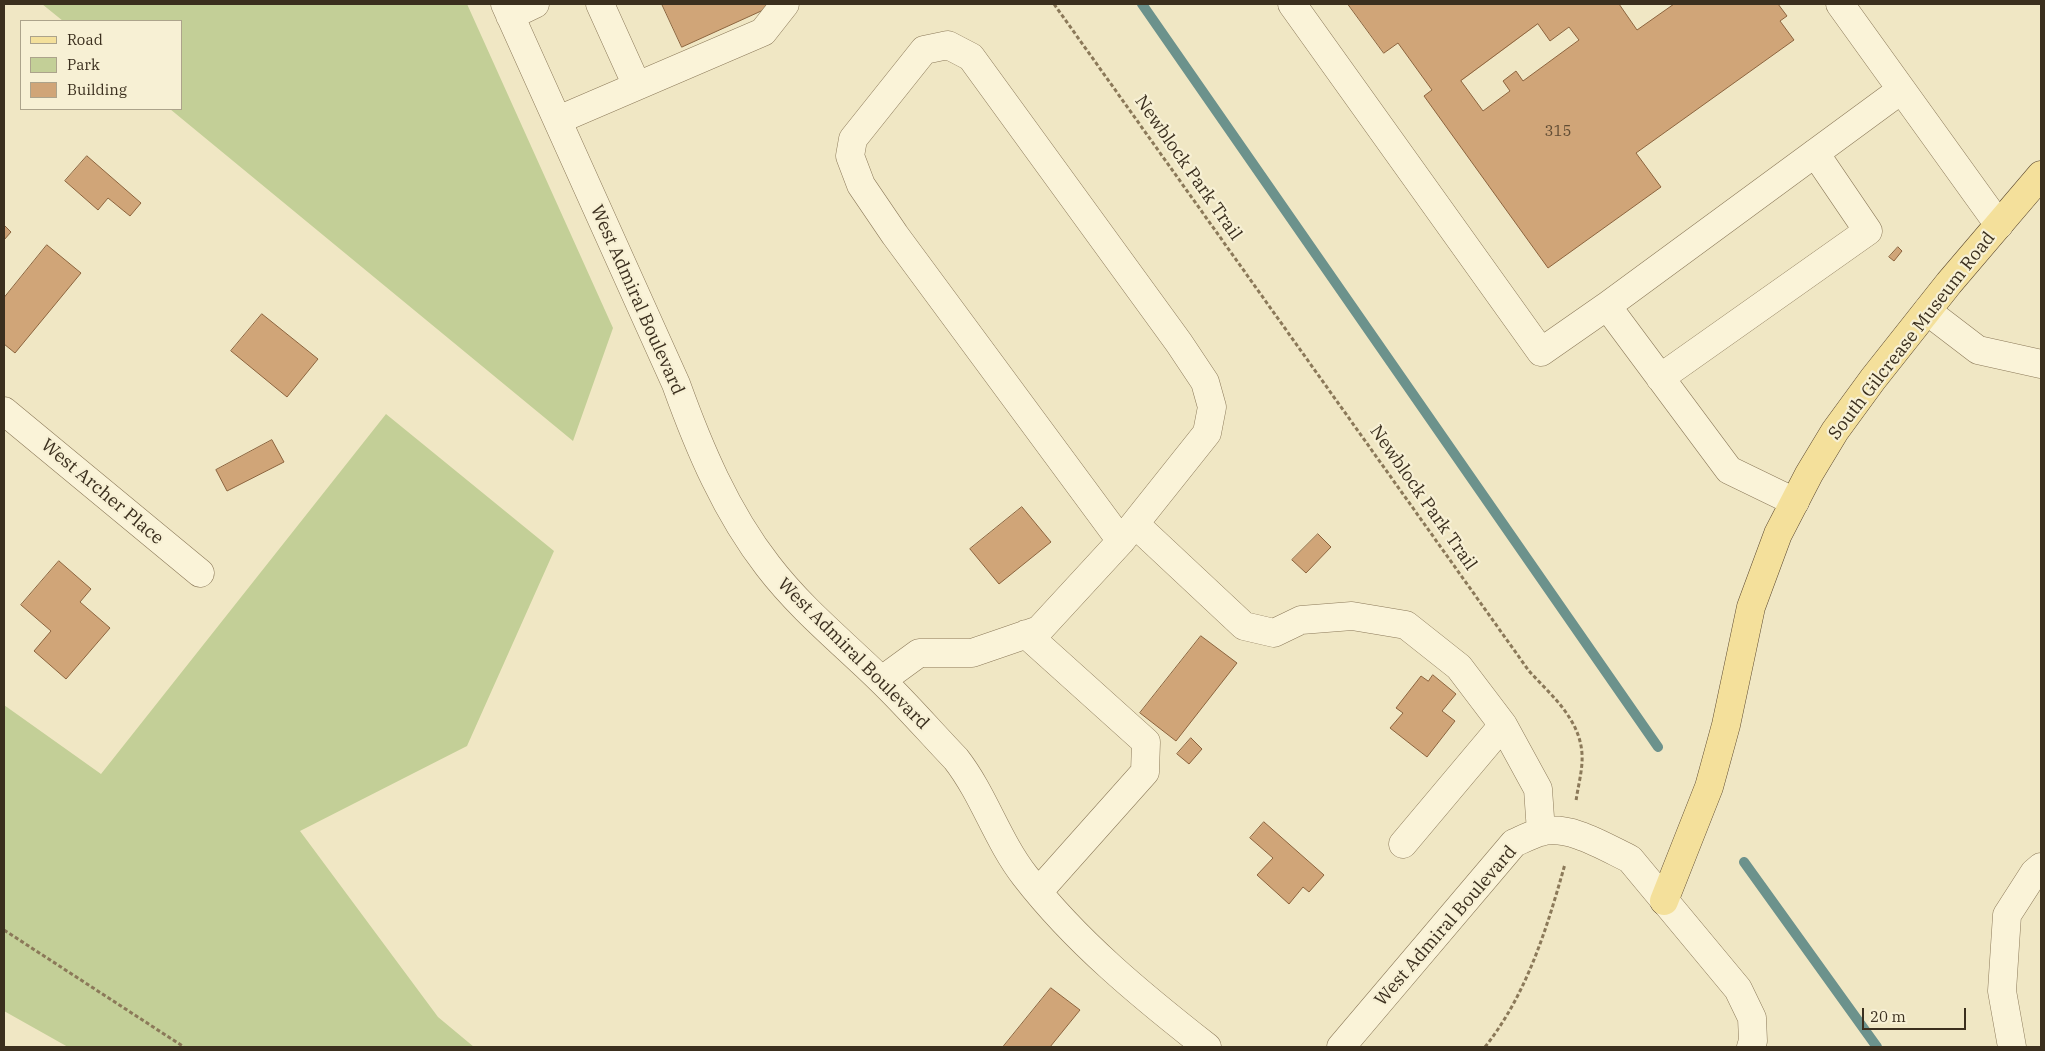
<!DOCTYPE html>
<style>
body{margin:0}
#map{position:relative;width:2045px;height:1051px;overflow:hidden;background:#f0e7c4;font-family:"IBM Plex Serif",serif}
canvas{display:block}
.frame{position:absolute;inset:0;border:5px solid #3b2f1e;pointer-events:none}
.legend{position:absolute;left:20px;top:20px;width:162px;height:90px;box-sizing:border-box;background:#f7f0d4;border:1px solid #aca38b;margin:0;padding:6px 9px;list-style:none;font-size:15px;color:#3b2f1e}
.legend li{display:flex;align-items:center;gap:10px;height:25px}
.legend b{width:25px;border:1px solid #aca38b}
.scale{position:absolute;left:1862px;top:1008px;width:104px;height:22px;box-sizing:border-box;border:2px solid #3b2f1e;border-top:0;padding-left:6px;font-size:15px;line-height:18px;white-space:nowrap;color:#3b2f1e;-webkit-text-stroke:4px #f7f0d4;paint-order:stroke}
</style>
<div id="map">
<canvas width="2045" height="1051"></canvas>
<div class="frame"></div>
<ul class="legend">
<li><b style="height:6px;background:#f4e09b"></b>Road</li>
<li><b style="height:14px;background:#c3cf97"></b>Park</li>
<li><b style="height:14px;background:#d0a578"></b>Building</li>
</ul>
<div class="scale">20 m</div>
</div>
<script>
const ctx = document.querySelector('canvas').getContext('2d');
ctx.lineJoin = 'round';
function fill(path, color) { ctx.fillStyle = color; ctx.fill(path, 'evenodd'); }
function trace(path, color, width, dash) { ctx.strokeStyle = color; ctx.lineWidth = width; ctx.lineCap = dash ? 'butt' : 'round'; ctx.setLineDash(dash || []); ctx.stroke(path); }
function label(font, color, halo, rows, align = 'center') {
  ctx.font = font + ' "IBM Plex Serif",serif'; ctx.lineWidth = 4.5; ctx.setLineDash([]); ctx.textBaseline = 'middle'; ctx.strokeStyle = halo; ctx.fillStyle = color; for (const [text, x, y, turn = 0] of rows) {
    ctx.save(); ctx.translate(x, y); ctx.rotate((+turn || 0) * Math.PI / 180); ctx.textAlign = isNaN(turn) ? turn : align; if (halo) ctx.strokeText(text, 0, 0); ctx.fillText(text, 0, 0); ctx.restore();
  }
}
fill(new Path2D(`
 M42,4h425l146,324 -40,113 -403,-332h11v-88h-118z
 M386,414l168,137 -87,195 -167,85 138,186 36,30h-406l-64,-36v-306l97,69z`), '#c3cf97');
trace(new Path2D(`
 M1142,4l516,743
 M1744,862l133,185`), '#6c928c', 10);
const building = new Path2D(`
 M662,4h106l2,3 -88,40z
 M1348,4h271l18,26 37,-26h104l9,12 -7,5 14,19 -158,113 25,34 -113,81 -124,-172 8,-6 -34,-47 -14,10zM1538,24l12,17 19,-14 10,13 -56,41 -7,-10 -13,10 7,10 -27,20 -22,-30z
 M87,156l54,47 -11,13 -22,-18 -10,12 -33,-29z
 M4,225l7,7 -7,8z
 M47,245l34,28 -66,80 -11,-9v-46z
 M1898,247l4,4 -8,10 -5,-4z
 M262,314l56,45 -31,38 -56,-46z
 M272,440l12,22 -57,29 -11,-21z
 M1022,507l29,35 -52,42 -29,-35z
 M1318,534l13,13 -25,26 -14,-13z
 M59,561l32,28 -11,13 30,26 -44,51 -32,-28 17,-20 -30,-26z
 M1201,636l36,27 -61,78 -36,-28z
 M1433,675l23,19 -14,17 13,10 -28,36 -37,-29 13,-15 -7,-5 25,-32 7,5z
 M1191,738l11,11 -13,15 -12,-10z
 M1264,822l60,53 -15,17 -6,-5 -14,17 -32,-29 16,-17 -23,-20z
 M1051,988l29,22 -30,37h-47z`);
fill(building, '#d0a578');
trace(building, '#8c643e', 1);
const minor = new Path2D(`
 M505,4l171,380c23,64 50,128 92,182 33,43 74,76 112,113 27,26 51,54 76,80 28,36 41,81 69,117 51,66 117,120 182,171
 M600,4l37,82
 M1292,4l249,348 66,-46
 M1840,4l159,221
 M510,16l25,-12
 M558,120l205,-88 22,-28
 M1927,311l51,39 63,14
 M1660,378l208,-147 -53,-78
 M4,411l196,162
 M1795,502l-66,-32 -122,-164 294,-216
 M1135,524l109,102 30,7 27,-13 51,-4 54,9 53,42 44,58 35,64 3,43
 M1026,634l120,108 -1,30 -106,119
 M882,680l37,-27h53l67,-23 82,-89 86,-108 5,-26 -7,-25 -26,-39 -208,-286 -23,-12 -24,5 -71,89 -3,17 11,29 34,50 226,306
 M1403,844l100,-119
 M1341,1047l173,-204c9,-4 17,-8 26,-11 29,-8 65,15 90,27l108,130 14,29 1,23 -2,6
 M2012,1047l-10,-56 5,-76 27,-42 7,-6`);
const major = new Path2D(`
 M1664,901l45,-114 17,-62 25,-118 27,-73 31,-60 26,-43 38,-52 76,-96 92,-108`);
trace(minor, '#8b7959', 29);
trace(major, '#59462e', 29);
trace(new Path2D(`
 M1054,4l475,667c22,24 51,48 53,83 1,15 -4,32 -6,47
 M4,930l180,117
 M1485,1047c42,-53 62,-119 80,-183`), '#8b7959', 3, [4, 2.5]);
trace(minor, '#faf3d8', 28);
trace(major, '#f4e09b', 28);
label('15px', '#604c34', null, [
 ["315",1558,132]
]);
label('18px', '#3b2f1e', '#f7f0d4', [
 ["Newblock Park Trail",1188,168,55],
 ["West Admiral Boulevard",637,300,66],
 ["South Gilcrease Museum Road",1912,336,-52],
 ["West Archer Place",102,492,40],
 ["Newblock Park Trail",1423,498,55],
 ["West Admiral Boulevard",853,654,45],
 ["West Admiral Boulevard",1446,926,-49]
]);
</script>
